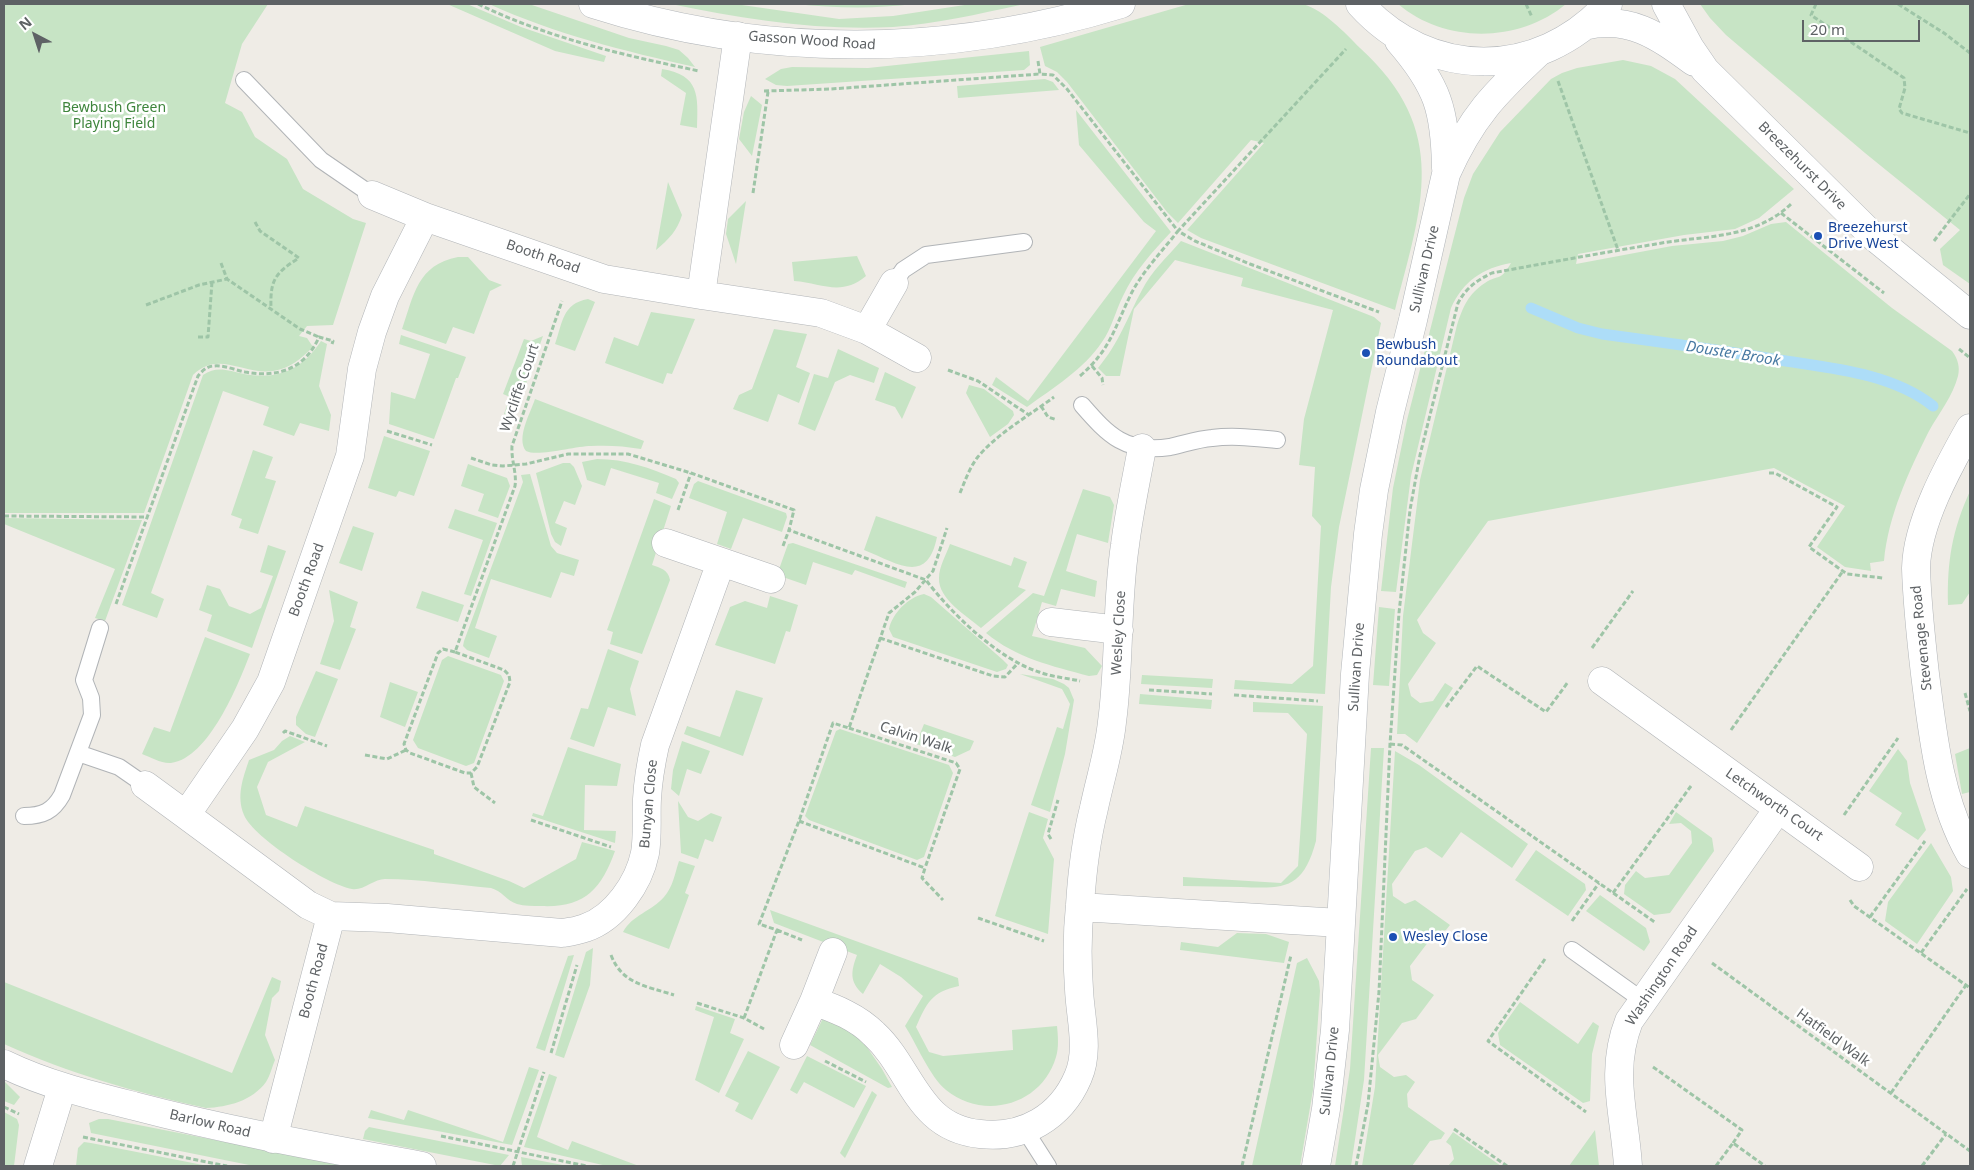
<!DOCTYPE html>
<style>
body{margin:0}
#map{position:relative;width:1974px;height:1170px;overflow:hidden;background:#efece6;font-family:"Noto Sans",sans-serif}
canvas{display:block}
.frame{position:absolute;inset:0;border:5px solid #5e6265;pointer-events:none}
.north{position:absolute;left:10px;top:10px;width:50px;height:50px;-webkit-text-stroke:4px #fff;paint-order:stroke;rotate:320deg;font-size:14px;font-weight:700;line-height:20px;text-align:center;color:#5e6265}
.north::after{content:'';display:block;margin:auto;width:18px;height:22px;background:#5e6265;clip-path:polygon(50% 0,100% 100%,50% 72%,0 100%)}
.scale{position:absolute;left:1802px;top:20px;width:118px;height:22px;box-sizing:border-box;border:2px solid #5e6265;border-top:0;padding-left:6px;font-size:15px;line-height:18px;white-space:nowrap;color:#5e6265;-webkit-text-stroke:4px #fff;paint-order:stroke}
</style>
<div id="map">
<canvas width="1974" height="1170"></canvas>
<div class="frame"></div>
<div class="north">N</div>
<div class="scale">20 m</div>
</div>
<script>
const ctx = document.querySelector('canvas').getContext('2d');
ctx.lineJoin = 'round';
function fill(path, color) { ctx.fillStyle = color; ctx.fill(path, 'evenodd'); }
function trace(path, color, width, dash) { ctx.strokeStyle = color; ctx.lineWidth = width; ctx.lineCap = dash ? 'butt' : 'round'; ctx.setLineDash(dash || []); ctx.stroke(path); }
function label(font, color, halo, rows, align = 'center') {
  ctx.font = font + ' "Noto Sans",sans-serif'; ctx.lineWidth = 5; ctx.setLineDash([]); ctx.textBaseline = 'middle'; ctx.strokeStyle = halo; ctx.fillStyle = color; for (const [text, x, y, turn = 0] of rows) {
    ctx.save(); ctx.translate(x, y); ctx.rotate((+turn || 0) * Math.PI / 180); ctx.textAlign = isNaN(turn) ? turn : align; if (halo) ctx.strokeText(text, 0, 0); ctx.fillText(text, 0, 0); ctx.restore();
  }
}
fill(new Path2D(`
 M4,4h264l-26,40 -17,59 17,9 13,25 32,22 16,30 50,30 13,4 -33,102 -26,1 -8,10 8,2 6,9c-11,11 -24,22 -40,24 -30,4 -55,-21 -80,4l-49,138h-140z
 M447,4h20l54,23 85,29 -2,6 -49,-11z
 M489,4h40l100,34 37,8 13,4 9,8 7,9c-71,-16 -140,-33 -206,-63z
 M671,4h64l104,15 54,-3 78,-12 49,1c-42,9 -84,19 -127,22 -74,4 -150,-8 -222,-23z
 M795,4h119c-40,5 -79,4 -119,0z
 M1189,4c28,0 56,0 84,0 9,0 21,-2 30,0 22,7 41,28 57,44 91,83 62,158 35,262l-194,-72 -14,-8 77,-87 -13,-3 -73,83 -11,-11 -100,-130 -10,-10 -12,-6 -5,-19z
 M1398,4h168c-47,39 -121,40 -168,0z
 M1700,4h270v280l-27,-19 -3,-16 20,-19 -95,-77 -139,-118 -16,-17z
 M1029,51l1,14 -6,5 -237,16 -11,-1 -11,-6 16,-10 11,-2 76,1z
 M1623,60l28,6 24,13 119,110 -35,29 -24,11 -51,6 -106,19 -2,10 96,-18 51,-5 20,-5 28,-12 15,-2 106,86 60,43c6,8 8,16 6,25 -5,20 -19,37 -29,55 -20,40 -41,85 -45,130l-14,2 1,8 -26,-4 -28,-20 28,-41 -71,-38 -286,53 -71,99 6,13 13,10 -28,41 3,12 9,7 13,-2 12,-18 8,5 -36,55 -12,-9h-8l6,-118 17,-136 37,-155c6,-18 11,-31 28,-42 15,-10 14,0 26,-20 -28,5 -48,18 -60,45l-40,168 -15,116 -15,-1 12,-103 14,-68 57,-222 9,-24 27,-42 51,-53 11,-6 15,-5z
 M662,69c38,6 36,27 35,59l-17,-3 6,-32 -25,-17z
 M1045,79l8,3 6,8 -101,8 -1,-12z
 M751,96l11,9 -10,51 -13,-17 5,-27z
 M1076,110l95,122c-18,19 -37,40 -48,64 -8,16 -11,32 -21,46 -18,27 -49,46 -75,65l-35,-22 4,-8 32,24 128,-170 -12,-9 -65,-77z
 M668,182l14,33c-5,16 -13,24 -26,35z
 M746,201l-10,63 -10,-30 2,-15z
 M1181,241l193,76 7,6 -42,204 -8,60 -6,107 -91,-5 1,-9 57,4 21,-18 8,-140 -9,-10 3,-49 -16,-2 5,-46 29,-109 -92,-24 2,-8 -68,-18 -41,49 -14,67h-14l-8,-8c21,-25 29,-50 44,-78 9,-18 25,-33 39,-49z
 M857,256l9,20c-25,21 -44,7 -72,5l-2,-19z
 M458,257h10l21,23 13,5 -12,6 -16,43 -21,-7 -7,17 -44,-15c12,-34 15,-64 56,-72z
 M588,299l7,3 -20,49 -20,-7c8,-22 7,-40 33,-45z
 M651,312l44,7 -23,55 -5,-1 -4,11 -58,-21 9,-26 24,9z
 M774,329l33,5 -11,33 14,6 -11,30 -21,-9 -10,28 -35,-13 6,-14 13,-6z
 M401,335l65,22 -8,21h-2l-22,61 -45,-15 2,-32 24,7 15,-45 -31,-10z
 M543,336l-29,81 -10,-3 6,-17 -7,-3 21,-55 7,2z
 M321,341l6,3 -8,42 12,29 -2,16 -29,-8 -6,13 -31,-11 6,-18 -46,-16 -72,202 13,6 -7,19 -35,-13 81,-230c14,-10 26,-4 41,-1 34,6 58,-4 77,-33z
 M838,349l41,19 -5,15 -24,-8 -15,7 -20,49 -17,-7 16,-50 14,4z
 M885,372l31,15 -14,32 -7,-12 -20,-7z
 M969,385l15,4 29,22 1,4 -6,9 -18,13 -24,-44z
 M535,399l109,42 -3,8c-17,-3 -33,-4 -50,-3 -16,0 -53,11 -65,5 -10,-13 4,-37 9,-52z
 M384,436l46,15 -16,45 -15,-5 -3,6 -28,-9z
 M253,450l20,7 -8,21 11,3 -18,53 -19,-6 3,-9 -11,-4z
 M597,459c29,0 53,9 79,20l3,4 -7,16 -16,-6 3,-10 -48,-15 -6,18 -18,-6 -5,-18z
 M563,463h7l4,4 8,19 -7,19 -11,-4 -9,22 12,5 -6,18 -6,-4 -4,-8 -15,-61z
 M468,464l39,14 3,8 -12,32 -20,-7 6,-17 -23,-8z
 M530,474l21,72 6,7 22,7 -5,16 -13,-4 -10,26 -60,-19 -16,49 22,8 -8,22 -22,-8 -4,-4 1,-5 59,-159 -2,-7z
 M698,481l88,32 1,4 -5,15 -39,-14 -12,31 -14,-5 10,-32 -38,-14 5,-14z
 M1083,489l27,8 4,8 -6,38 -31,-9 -11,37 31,10 -2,16 -34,-8 -5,17 -14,-4 -10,34 53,12 17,18 -5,9 -8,1c-37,-10 -73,-18 -103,-43l47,-40 11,3z
 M1970,491v101l-8,12 -14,1c-1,-44 4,-74 22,-114z
 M654,499l17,7 -19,59c8,3 16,4 18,15l-28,74 -32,-10 3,-12 -6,-2z
 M455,509l42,14 -26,73 -7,-2 19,-54 -35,-12z
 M876,516l61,21c-10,49 -40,26 -73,13z
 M4,518l138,2 -37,101 -10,-3 20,-49 -111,-45z
 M353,526l21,7 -12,38 -23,-8z
 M793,543l114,39 -2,6 -50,-18 -3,5 -39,-13 -7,23 -29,-10 11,-31z
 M950,544l61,22 3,-9 13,5 -9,25 8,3 -45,38c-14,-12 -43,-29 -42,-50 0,-11 7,-23 11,-34z
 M268,545l18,6 -34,97 -45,-17 5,-16 -13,-5 8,-25 13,4 9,17 21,8 11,-6 12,-32 -13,-4z
 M329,590l29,12 -8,25 6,2 -16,41 -20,-6 14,-43z
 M422,591l42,14 -6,17 -42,-14z
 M924,594l7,3 72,63 5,5 -2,4 -9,3 -104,-35 -4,-8c3,-15 19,-32 35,-35z
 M770,596l28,9 -8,27 -4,-1 -11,33 -60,-19 15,-38 15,-6 22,7z
 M1379,607l16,2 -6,77 -16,-1z
 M205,637l45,17c-12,31 -41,104 -79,109 -9,1 -21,-6 -29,-9l12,-27 16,5z
 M608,649l31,12 -9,28 6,27 -28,-9 -14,40 -24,-8 11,-31 7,1z
 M448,656l53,19 3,6 -30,82 -8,3 -48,-18 -5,-8 29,-80z
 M316,671l22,8 -23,58 -9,-3 -10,-9v-8z
 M1020,674l33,5 11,5 5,4 5,12 -9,54 -15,58 -19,-7 26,-78 6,2 7,-25 -8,-15z
 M1142,675l71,4 -1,9 -71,-4z
 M390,682l28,10 -13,35 -25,-10z
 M736,690l27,8 -20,58 -59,-22 3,-8 33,11z
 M1140,694l72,6 -1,9 -72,-5z
 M1253,702l70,4 -7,135c-13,48 -31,48 -75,46 -19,0 -39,-1 -58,-1v-9l98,6 17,-17 9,-132 -19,-21 -35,-1z
 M924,724l50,17 -4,9 -15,7 -39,-13z
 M840,729l109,36 4,8 -29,84 -7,3 -108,-40 -4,-4 31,-85z
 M290,736l15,6 -37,20 -11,25 9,28 31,12 8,-21 129,44v4l75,27 15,7 52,-29 6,-17 33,9c-14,39 -31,57 -74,55 -8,0 -17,0 -24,-2 -10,-3 -15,-13 -26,-16 -35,-3 -71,-9 -106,-9 -11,0 -22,12 -33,10 -24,-4 -99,-51 -108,-74 -8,-19 -1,-37 5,-55l25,-10 8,-9z
 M682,741l28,10 -9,23 -14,-5 -8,27 -8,-7 2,-19z
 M568,747l53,17 -4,22 -32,-1 -1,45 32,1 -1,12 -83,-27 1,-3 10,3z
 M1371,748h13l-20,332 -13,86h-16l15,-97z
 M1970,748v44l-8,2 -7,-40z
 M1898,749l9,12 3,22 16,47 -8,10 -23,-15 7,-12 -33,-22z
 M1395,751l24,14 109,79 -16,24 -51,-36 -19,26 -16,-11 -11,4 -23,33 1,12 12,8 10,-4 35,25 -4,5 -11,3 -25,33 2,14 22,15 -18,24 -14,4 -24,32 2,12 14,10 12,-2 9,7 -8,12 1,13 37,26 -4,6 -11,2 -18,25h-50l13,-79z
 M678,801l10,16 10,4 13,-8 11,4 -9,25 -8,-3 -7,20 -17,-6z
 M1029,812l19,7 -5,19 11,21 -6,75 -53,-18z
 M1676,812l36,26 2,13 -44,62 -16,2 -30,-21 1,-9 11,-14 9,7 24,-3 23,-32 -1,-12 -10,-8 -12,1z
 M1931,843l20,34 2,14 -36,53 -32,-23 3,-19z
 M1536,850l49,34 1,6 -18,26 -53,-36z
 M679,861l16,5 -10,27 4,2 -20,54 -46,-17c9,-17 29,-21 41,-35 9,-10 11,-24 15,-36z
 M1600,895l46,33 4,14 -6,9 -58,-40z
 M770,910l188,68 1,8c-28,6 -32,17 -43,41l13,25 14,4 70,-6 -1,-20 45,-4c1,10 2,22 -1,31 -14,48 -72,64 -110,33 -16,-13 -30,-47 -41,-64l18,-30 -22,-19 -21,-13 -17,30c-14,-12 -12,-23 -6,-39l-83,-32z
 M1237,933l29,1 23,8 -5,21 -104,-13 1,-8 37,5z
 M593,948l-3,37 -26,73 -9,-3 31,-103z
 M574,955l-29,96 -9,-3 32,-92z
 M1307,958l12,23 1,10 -7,99 -13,76h-48l45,-203z
 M272,977l9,4 -2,10 -7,7 -7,37 10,25c-3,7 -5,16 -9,22 -14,19 -38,25 -60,26 -72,-16 -135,-34 -202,-64v-62l228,91z
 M1520,1002l58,42 15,-22 6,4 -7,28 -2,47 -7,2 -83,-58 -2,-12z
 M696,1006l39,13 -5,14 14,6 -25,54 -24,-13 19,-63 -19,-7z
 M825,1014l37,26 20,29 10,18 -4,1 -78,-43z
 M748,1051l32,16 -28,53 -17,-9 4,-8 -14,-7z
 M807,1056l59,30 -12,22 -50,-26 -7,12 -7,-4z
 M529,1067l10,3 -27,75 -144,-27 3,-8 33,10 4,-10 95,32z
 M549,1074l8,3 -20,60 31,13 4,-9 67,25h-32l-83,-19z
 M4,1081l16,16 -6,8 -10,-4z
 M872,1091l5,4 -32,63 -5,-5z
 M4,1112l13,7 2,6 -5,41h-10z
 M99,1119h9l234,46 -88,1 -163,-33 -2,-10z
 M369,1127l140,28 -9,11 -137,-27 2,-8z
 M1595,1130l4,36h-30z
 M1453,1132l48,34h-53l6,-7 -3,-13 -5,-4z
 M84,1142l7,1 117,23h-132l2,-18z
 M521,1157l47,9h-46z`), '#c7e4c5');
trace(new Path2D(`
 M1531,308l47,20 24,6c59,8 118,16 177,26 51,8 113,13 154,46`), '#adddf8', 11);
const lane = new Path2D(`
 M244,80l77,80 51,35
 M894,283l9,-13 23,-15 98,-13
 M1082,405c26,30 44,49 88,42 14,-3 28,-8 42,-9 22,-3 43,0 65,2
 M78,753l41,14 26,18
 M24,816c19,0 29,-5 38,-21l30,-80 -1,-17 -7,-18 16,-52
 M1572,950l70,50
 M1025,1130l23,36`);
const street = new Path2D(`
 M372,195l53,22
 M701,295l120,18 46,17 50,28
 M867,330l27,-47
 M1970,428c-22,39 -53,95 -54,140 1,35 5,71 9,106 8,62 14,125 45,180
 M666,543l105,36
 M1051,622l68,8
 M1602,681l257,186
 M145,785l41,30
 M1080,907l260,16
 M331,916l56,2 175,15c7,-1 15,-2 23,-5 30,-10 54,-45 60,-75 3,-17 1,-37 2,-54 1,-19 4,-36 8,-54l66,-183
 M814,1001c22,8 43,16 60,33 38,35 43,94 106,100 44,5 81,-17 98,-57 12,-27 2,-60 1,-88 -2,-28 -2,-56 1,-84 2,-32 6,-65 14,-97 6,-29 15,-56 18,-86 8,-59 4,-118 13,-177 4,-32 11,-64 17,-97
 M794,1045l20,-44 19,-49
 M273,1139l58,-223 -23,-11 -122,-90 59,-86 26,-47 79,-226 12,-87 10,-37 13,-36 40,-79 179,62 97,16 37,-259
 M38,1166l24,-78
 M1628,1166c-3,-51 -19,-94 1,-145l149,-212`);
const secondary = new Path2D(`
 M593,4c171,55 356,53 528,0
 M1360,4c69,76 178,77 248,0
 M1666,4l24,44 15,22 168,166 97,79
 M1584,26c46,-11 74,10 110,36
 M1399,41c39,45 46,69 47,127
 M4,1064c41,20 86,31 130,42 95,25 191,42 288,60
 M1316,1166l10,-57 9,-79 20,-356 13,-140 6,-44 16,-78 23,-92 33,-146c25,-57 49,-81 94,-123`);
trace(lane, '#b1b4b7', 18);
trace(street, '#b1b4b7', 29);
trace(secondary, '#b2b6ba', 29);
trace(new Path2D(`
 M478,4c70,34 145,51 221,67
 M1526,4l6,13
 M1816,4l-5,11 93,63 1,10 -6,21 3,4 68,20
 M1898,4l46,29 26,20
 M1038,61l2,13 13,1 14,14 111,142 168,-182
 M1558,81l60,169
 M764,91l67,-2 209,-15
 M753,193l15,-101
 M1781,213l103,80
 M255,222l5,9 39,27c-24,15 -29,22 -28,50
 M1934,241l36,-47
 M221,263l6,16 73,50 19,8
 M146,305l53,-20 28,-6
 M198,337h10l4,-55
 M1959,349l11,9
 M1092,366l10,12 1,7
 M948,370l30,11 51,34
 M1080,376c32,-28 34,-48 52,-84 12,-22 31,-42 46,-61l17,10 55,23 129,48
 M1041,406l7,11 9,3
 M387,431l45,14
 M471,458l21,7 11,1 23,-2 42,-10h60l63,19 103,37 -5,20 137,50c25,33 72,79 113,92 13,5 28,6 41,9
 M1769,473h6l62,34 -28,40 38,27 36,4
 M960,493c5,-12 9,-24 17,-35 18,-23 53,-43 77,-61
 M678,510l13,-37
 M4,516l143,1
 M783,546l6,-16
 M116,604l82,-228c4,-5 9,-10 16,-10 10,-1 21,4 31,6 33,6 60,-3 74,-35l14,4 -1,3
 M880,638l113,38 12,1 14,-15
 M1592,648l41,-57
 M455,652l-12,-3 -5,4 -34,91 2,6 4,3 55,20h6l6,-6 33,-85 -1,-7 -5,-5 -49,-18 60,-166c2,-13 -4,-26 -3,-40l50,-145
 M1149,690l63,4
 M1965,693l5,18
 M1234,695l84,6
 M1446,707l31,-41 69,46 22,-30
 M849,728l107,35 4,6 -35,99
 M1731,730l112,-159
 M283,733l2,-2 42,15
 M1390,744l12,1 254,178
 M365,755l22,4 19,-9
 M471,773l3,14 21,16
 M1844,815l54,-77
 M531,820l80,27
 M799,821l126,47 -3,10 21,22
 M1051,839l-3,-5 10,-34
 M1613,893l78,-107
 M1850,900l4,6 116,82
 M1870,917l55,-76
 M978,918l66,23
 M1572,921l27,-38
 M777,930l25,10
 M1921,953l46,-64
 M611,955c11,29 35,31 63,40
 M1545,959l-57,82 98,71
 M1712,963l258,188
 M697,1003l47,15 20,11
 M744,1018l33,-88 -18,-6 40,-103 34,-98 16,5 40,-115 26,-21 18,-21 14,-43
 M551,1053l26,-88
 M825,1061l41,21
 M1653,1067l89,63 -9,13
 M1891,1093l75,-108
 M4,1107l15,7
 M1454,1129l53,37
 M441,1136l146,30
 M83,1137l144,29
 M513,1166l31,-94
 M1242,1166l49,-211
 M1356,1166l12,-62 11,-112 11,-248 9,-131 11,-103 10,-55 38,-152c8,-15 19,-23 34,-30 54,-10 109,-20 164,-29 48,-9 97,-4 135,-40
 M1716,1166l17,-23 32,23
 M1922,1166l24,-32`), '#9ec5a7', 3, [5, 2.5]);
trace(lane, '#fff', 16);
trace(street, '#fff', 28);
trace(secondary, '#fff', 28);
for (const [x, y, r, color] of [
 [1818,236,5,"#1a4fb4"],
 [1366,353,5,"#1a4fb4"],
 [1393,937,5,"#1a4fb4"]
]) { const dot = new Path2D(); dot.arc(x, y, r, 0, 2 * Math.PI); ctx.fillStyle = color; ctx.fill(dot); trace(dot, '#fff', 2); }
label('14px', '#5e6265', '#fff', [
 ["Gasson Wood Road",812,41,4],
 ["Breezehurst Drive",1802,166,45],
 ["Booth Road",543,257,19],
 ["Sullivan Drive",1425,269,-77],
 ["Wycliffe Court",520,388,-71],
 ["Booth Road",307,580,-70],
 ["Wesley Close",1119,633,-87],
 ["Stevenage Road",1922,638,-96],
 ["Sullivan Drive",1357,667,-86],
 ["Calvin Walk",916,738,18],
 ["Bunyan Close",649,804,-85],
 ["Letchworth Court",1774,805,35],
 ["Washington Road",1662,976,-56],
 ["Booth Road",314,981,-75],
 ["Hatfield Walk",1833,1038,36],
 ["Sullivan Drive",1330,1071,-84],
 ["Barlow Road",210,1124,13]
]);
label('14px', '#3f853d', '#fff', [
 ["Bewbush Green",114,108],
 ["Playing Field",114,124]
]);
label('14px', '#164399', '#fff', [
 ["Breezehurst",1828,228],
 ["Drive West",1828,244],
 ["Bewbush",1376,345],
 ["Roundabout",1376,361],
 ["Wesley Close",1403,937]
], 'left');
label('italic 15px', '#4779a2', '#fff', [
 ["Douster Brook",1733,354,9]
]);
</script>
